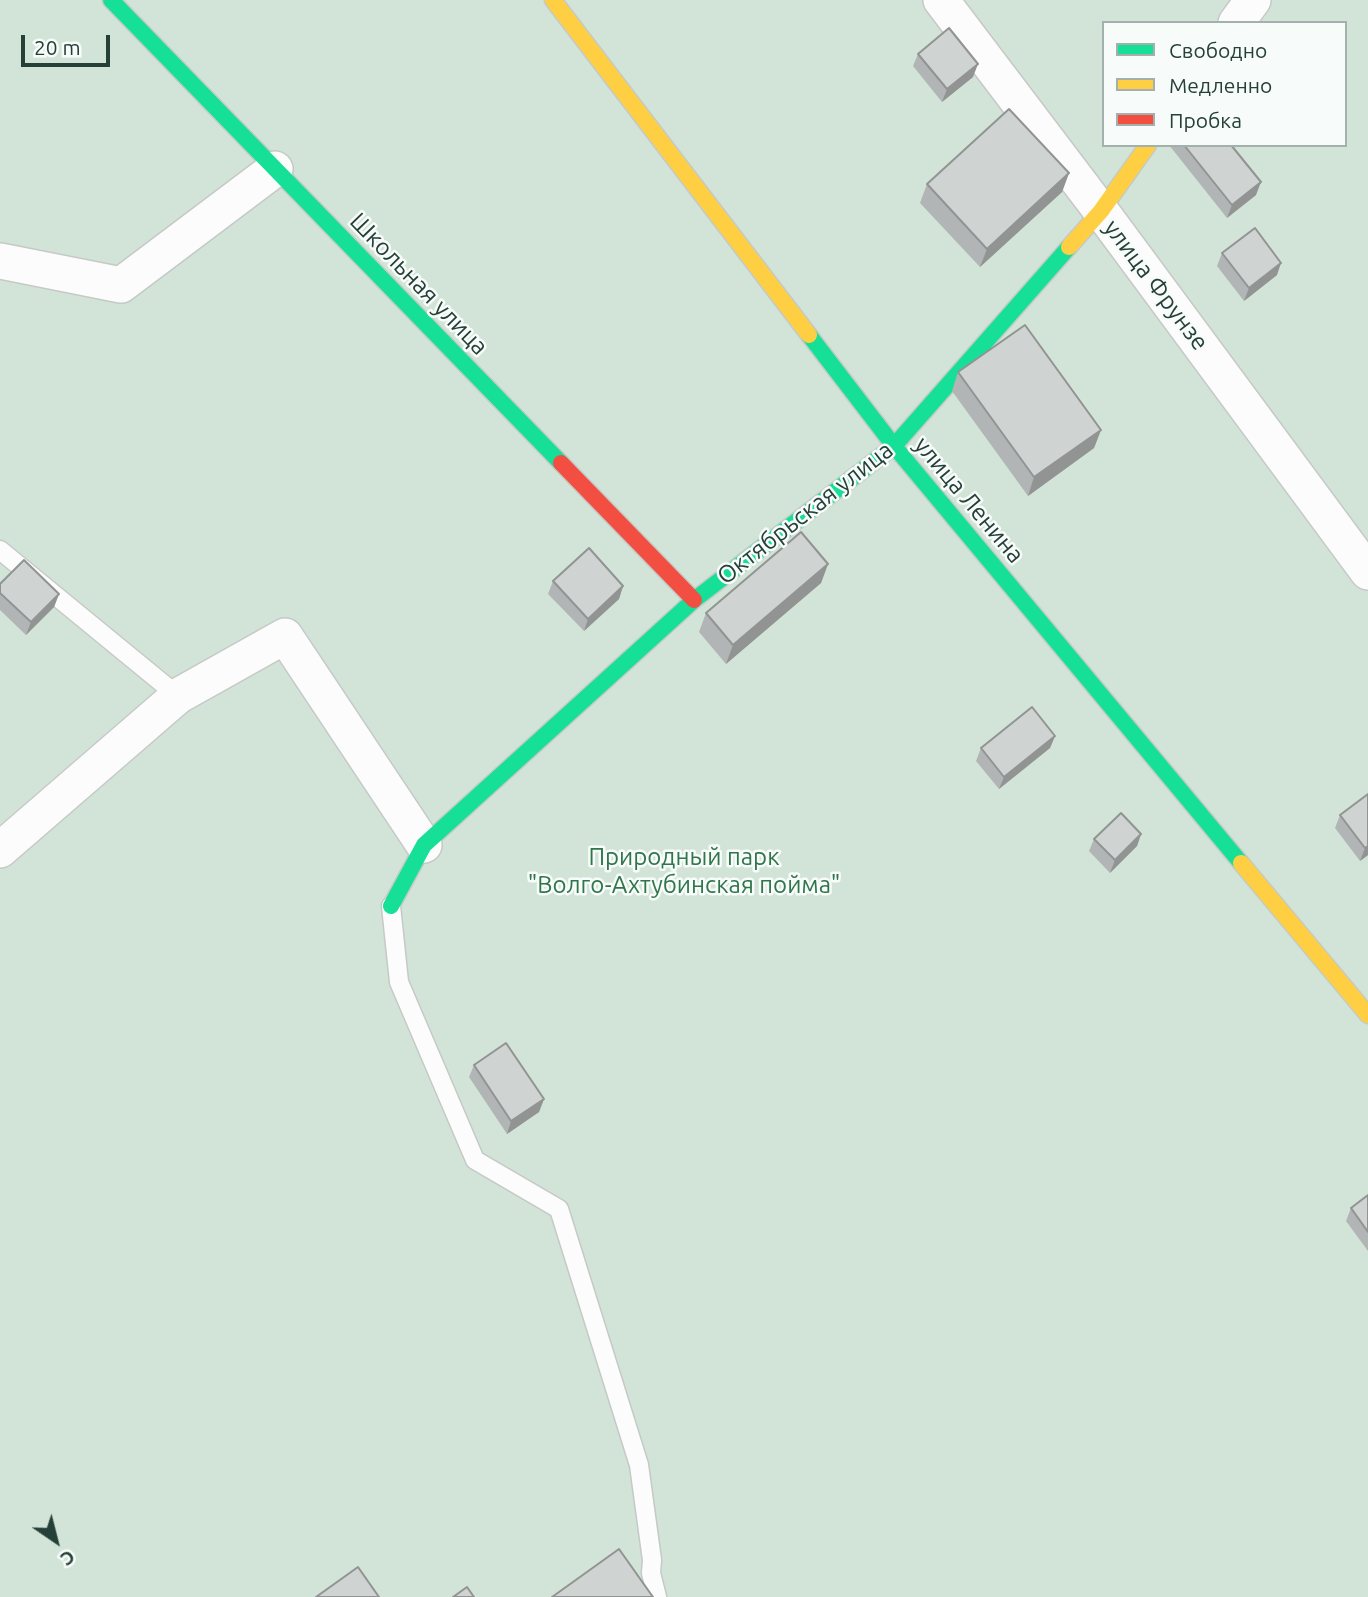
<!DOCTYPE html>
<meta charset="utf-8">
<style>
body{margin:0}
#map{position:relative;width:1368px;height:1597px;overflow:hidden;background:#e8ecea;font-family:Ubuntu,sans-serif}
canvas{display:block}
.legend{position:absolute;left:1102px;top:21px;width:245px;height:126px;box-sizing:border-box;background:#f7fbf9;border:2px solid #a3b0ac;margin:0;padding:9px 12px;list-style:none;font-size:21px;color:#254039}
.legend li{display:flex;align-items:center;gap:14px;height:35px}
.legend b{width:35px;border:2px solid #a3b0ac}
.north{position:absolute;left:21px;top:1506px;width:70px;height:70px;-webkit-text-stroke:5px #f7fbf9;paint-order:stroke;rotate:145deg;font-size:19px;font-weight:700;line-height:28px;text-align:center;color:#254039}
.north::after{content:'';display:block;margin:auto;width:24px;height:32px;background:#254039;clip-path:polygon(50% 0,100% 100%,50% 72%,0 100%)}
.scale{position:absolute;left:21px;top:35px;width:89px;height:32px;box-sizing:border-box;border:4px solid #254039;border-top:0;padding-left:9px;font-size:21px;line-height:24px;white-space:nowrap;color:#254039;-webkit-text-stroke:5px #f7fbf9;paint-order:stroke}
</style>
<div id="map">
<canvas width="1368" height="1597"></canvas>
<ul class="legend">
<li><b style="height:9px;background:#16e098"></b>Свободно</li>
<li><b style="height:9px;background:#ffcf43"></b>Медленно</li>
<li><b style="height:9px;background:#f24e42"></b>Пробка</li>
</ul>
<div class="north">С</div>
<div class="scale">20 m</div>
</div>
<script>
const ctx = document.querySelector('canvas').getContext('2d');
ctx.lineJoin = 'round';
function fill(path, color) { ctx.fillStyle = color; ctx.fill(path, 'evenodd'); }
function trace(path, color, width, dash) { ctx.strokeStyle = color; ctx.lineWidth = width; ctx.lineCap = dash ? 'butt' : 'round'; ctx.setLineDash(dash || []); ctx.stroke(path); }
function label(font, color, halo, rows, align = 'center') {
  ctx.font = font + ' Ubuntu,sans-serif'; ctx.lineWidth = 5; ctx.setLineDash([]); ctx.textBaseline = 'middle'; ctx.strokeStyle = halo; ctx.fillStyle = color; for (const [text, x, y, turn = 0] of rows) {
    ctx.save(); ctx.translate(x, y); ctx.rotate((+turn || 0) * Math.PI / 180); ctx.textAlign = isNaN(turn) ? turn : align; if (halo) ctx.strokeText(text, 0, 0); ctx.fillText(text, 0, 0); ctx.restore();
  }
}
fill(new Path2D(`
 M0,0h1368v1597h-1368zM1104,23h241v122h-241z`), '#d2e4d7');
const lane = new Path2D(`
 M0,550l178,146
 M391,906l8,76 76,178 84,49 80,256 13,95 -1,13 6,24`);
const street = new Path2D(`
 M941,0l160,211 267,361
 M1236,23l17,-23
 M0,261l121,24 154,-116
 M0,850l178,-154 107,-60 139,209`);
const fast = new Path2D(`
 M111,0l450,463
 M809,335l85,111 347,417
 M391,906l33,-61 270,-245 200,-154 175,-199`);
const slow = new Path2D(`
 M553,0l256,335
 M1069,247l32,-36 47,-66
 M1241,863l127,152`);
const jam = new Path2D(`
 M561,463l133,137`);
trace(lane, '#c5c9c7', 21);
trace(street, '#c5c9c7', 38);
trace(fast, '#c4cac7', 19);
trace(slow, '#c4cac7', 19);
trace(jam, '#c4cac7', 19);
trace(lane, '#fcfcfc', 18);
trace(street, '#fcfcfc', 35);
trace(fast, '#16e098', 16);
trace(slow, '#ffcf43', 16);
trace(jam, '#f24e42', 16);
fill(new Path2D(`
 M918,54l55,23 -31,25 -29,-36z
 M1169,145h62l25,50 -29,23z
 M1069,173l-7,19 -82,75 -60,-64 7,-19z
 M1222,253l55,22 -33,26 -27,-35z
 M958,372l143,58 -7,18 -66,48 -76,-105z
 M828,564l-7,19 -95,81 -27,-32 7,-19z
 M553,581l70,5 -4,13 -35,32 -36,-37z
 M0,584l59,10 -5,13 -28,28 -26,-25z
 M1055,736l-5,12 -51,41 -23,-28 5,-13z
 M1368,794v61l-8,6 -25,-33 5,-13z
 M1141,834l-4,12 -27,27 -21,-22 5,-12z
 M474,1065l70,34 -5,13 -32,22 -38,-57z
 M1368,1195v56l-22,-30 5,-13z`), '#b2b5b5');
fill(new Path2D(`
 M978,64l-5,13 -31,25 5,-13z
 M1069,173l-7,19 -82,75 7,-18z
 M1261,182l-5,13 -29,23 5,-13z
 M1281,263l-4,12 -33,26 5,-13z
 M1101,430l-7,18 -66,48 6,-19z
 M828,564l-7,19 -95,81 7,-19z
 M623,586l-4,13 -35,32 4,-12z
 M59,594l-5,13 -28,28 5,-13z
 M1055,736l-5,12 -51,41 5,-12z
 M1141,834l-4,12 -27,27 5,-13z
 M1368,846v9l-8,6 5,-13z
 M544,1099l-5,13 -32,22 4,-13z`), '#919493');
const building = new Path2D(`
 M949,28l29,36 -31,25 -29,-35z
 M1009,109l60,64 -82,76 -60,-65z
 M1184,145h47l30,37 -29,23z
 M1255,228l26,35 -32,25 -27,-35z
 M1025,325l76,105 -67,47 -76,-105z
 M801,532l27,32 -95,81 -27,-32z
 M589,548l34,38 -35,33 -35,-38z
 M24,560l35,34 -28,28 -31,-29v-9z
 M1032,707l23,29 -51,41 -23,-29z
 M1368,794v52l-3,2 -25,-33z
 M1121,813l20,21 -26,26 -21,-21z
 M506,1043l38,56 -33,22 -37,-56z
 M1368,1195v37l-17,-24z
 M619,1549l34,48h-101z
 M358,1567l21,30h-63z
 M467,1587l7,10h-21z`);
fill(building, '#cfd3d2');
trace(building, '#919493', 2);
label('24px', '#254039', '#f7fbf9', [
 ["Школьная улица",419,284,46],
 ["улица Фрунзе",1156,285,53],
 ["улица Ленина",969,500,50],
 ["Октябрьская улица",805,513,-38]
]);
label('24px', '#31764b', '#f7fbf9', [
 ["Природный парк",684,857],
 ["\"Волго-Ахтубинская пойма\"",684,885]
]);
</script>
